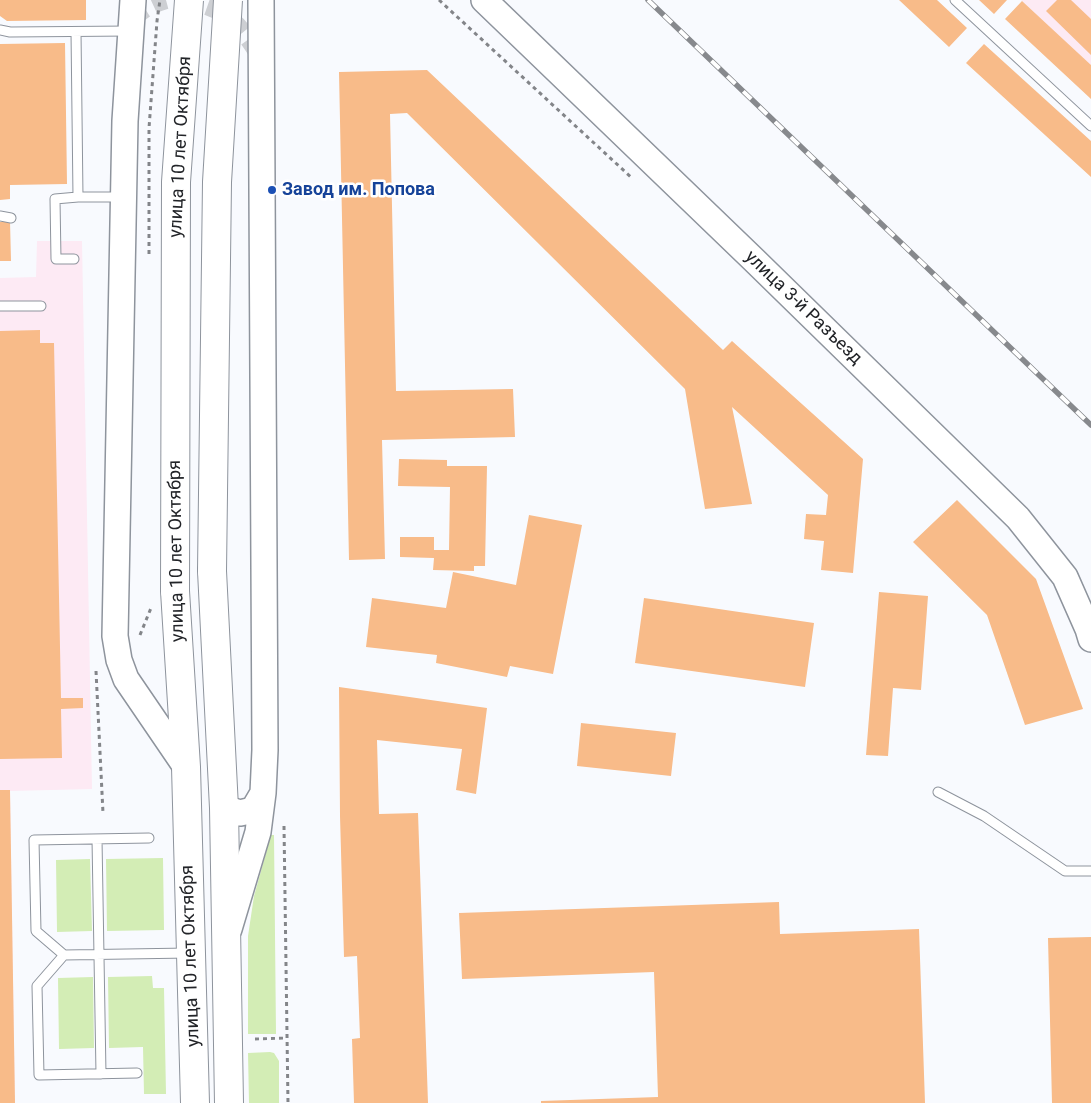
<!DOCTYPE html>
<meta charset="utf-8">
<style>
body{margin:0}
canvas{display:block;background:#f8fafe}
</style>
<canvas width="1091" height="1103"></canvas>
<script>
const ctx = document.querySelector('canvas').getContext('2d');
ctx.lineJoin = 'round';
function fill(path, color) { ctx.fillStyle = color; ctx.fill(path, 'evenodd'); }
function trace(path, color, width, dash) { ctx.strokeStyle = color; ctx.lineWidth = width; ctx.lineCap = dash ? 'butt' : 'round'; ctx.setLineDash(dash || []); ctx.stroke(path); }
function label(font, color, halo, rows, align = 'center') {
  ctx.font = font + ' Roboto,sans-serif'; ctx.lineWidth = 5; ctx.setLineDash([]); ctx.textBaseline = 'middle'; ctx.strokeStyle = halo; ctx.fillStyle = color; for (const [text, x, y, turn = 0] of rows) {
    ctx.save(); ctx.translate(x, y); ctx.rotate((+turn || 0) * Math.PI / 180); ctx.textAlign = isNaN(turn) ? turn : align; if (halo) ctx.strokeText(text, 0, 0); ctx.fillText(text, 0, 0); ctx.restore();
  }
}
fill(new Path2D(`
 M1021,0h70v65l-69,-64z
 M37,241h45l10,548 -82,2 5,312h-15v-825l36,-1z`), '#fdeaf4');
fill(new Path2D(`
 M271,835h3l2,199h-28v-98l6,-40z
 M163,858l1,72 -57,1 -1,-72z
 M90,859l2,72 -35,1 -1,-72z
 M152,976l1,12h11l2,106h-22l-1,-47 -34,1 -1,-71z
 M93,977l1,71 -35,1 -1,-71z
 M270,1052l4,1 5,8v42h-30l-1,-50z`), '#d3edb5');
fill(new Path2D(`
 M0,0h86v20l-79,1 -7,-5z
 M899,0h38l30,28 -18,19z
 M979,0h28l-13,14z
 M1057,0h14l20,19v36l-45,-44z
 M1022,1l69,64v34l-86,-80z
 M65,43l2,141 -57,1v14l-10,1v-156z
 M984,44l107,97v36l-125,-114z
 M427,70l296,280 9,-9 131,118 -10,114 -32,-3 3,-29 -20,-2 2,-25 20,1 2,-20 -96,-88 20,97 -47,5 -20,-120 -278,-276 -17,1 6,277 117,-2 2,48 -133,3 3,119 -36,1 -10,-488z
 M10,221l1,40h-11v-39z
 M40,330v13h14l7,355h22v10l-22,1 1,49 -62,1v-428z
 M399,459l48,1v6h40l-2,100h-11v5l-41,-1 1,-12 -34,-1v-20h34v13h15l1,-63 -52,-1z
 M957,500l79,79 47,130 -58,16 -38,-110 -74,-73z
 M529,515l53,10 -29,149 -43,-8 -3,11 -71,-14 1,-8 -71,-8 6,-49 74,10 7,-36 63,13z
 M879,592l49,4 -7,94 -28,-2 -5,68 -22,-1z
 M644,598l170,25 -9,64 -170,-24z
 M339,687l148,21 -11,86 -20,-4 6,-41 -85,-9 2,74 39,-1 10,290h-74l-2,-64 8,-1 -3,-82 -13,1 -4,-141z
 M581,723l95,10 -5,43 -94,-10z
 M0,790h10l5,313h-15z
 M779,902l1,32 139,-5 6,174h-384v-2l117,-4 -4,-125 -192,7 -3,-66z
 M1091,937v166h-39l-4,-165z`), '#f8bb89');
trace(new Path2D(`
 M181,0c44,7 57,21 80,58
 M131,20c11,-10 20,-16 35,-20`), '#cdcfd3', 18, [18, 9]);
const lane = new Path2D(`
 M955,0l136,126
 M0,30l10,2 120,-1
 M76,32l2,165h44
 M0,216l11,2
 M74,259h-18l-1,-60 23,-2
 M0,306h41
 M938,792l46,24 81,55h26
 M149,838l-115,2 2,91 28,24 125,-2
 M97,839l4,235
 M64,955l-27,31 2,89 98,-2`);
const secondary = new Path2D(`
 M133,0l-8,121 -10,515 4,24 7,19 60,88
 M484,0l270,260 264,258 47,59 23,52 3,10
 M224,808l16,5 13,-3 10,-17
 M229,929l29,-97 5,-39 2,-43 -4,-750`);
const primary = new Path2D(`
 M212,571l12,237 5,295
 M175,591l11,176 9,336`);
trace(lane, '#8e949d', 11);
trace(secondary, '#8e949d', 28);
trace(primary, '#8e949d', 30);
trace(new Path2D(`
 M439,0l194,179
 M140,635l11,-27
 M96,671l7,142
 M284,826l4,277
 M255,1039l32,-1`), '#838589', 3, [4, 4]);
trace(lane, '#fff', 9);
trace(secondary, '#fff', 25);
trace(primary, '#fff', 28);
const rail = new Path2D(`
 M648,0l443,425`);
trace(rail, '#87898d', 5.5);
trace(rail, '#fff', 4, [11]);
const primaryBridge = new Path2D(`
 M212,571l5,-389 11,-182
 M175,591l1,-409 13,-182`);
trace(primaryBridge, '#8e949d', 30, []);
trace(new Path2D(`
 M149,254v-126l8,-107 3,-21`), '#838589', 3, [4, 4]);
trace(primaryBridge, '#fff', 28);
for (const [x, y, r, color] of [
 [272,190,5,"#1a4fb4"]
]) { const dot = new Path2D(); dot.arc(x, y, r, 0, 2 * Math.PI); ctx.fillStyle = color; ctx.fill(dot); trace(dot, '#fff', 2); }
label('18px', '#222428', '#fff', [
 ["улица 10 лет Октября",181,147,-87],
 ["улица 3-й Разъезд",803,308,44],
 ["улица 10 лет Октября",177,551,-91],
 ["улица 10 лет Октября",191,956,-92]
]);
label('bold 18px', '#164399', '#fff', [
 ["Завод им. Попова",282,190]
], 'left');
</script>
